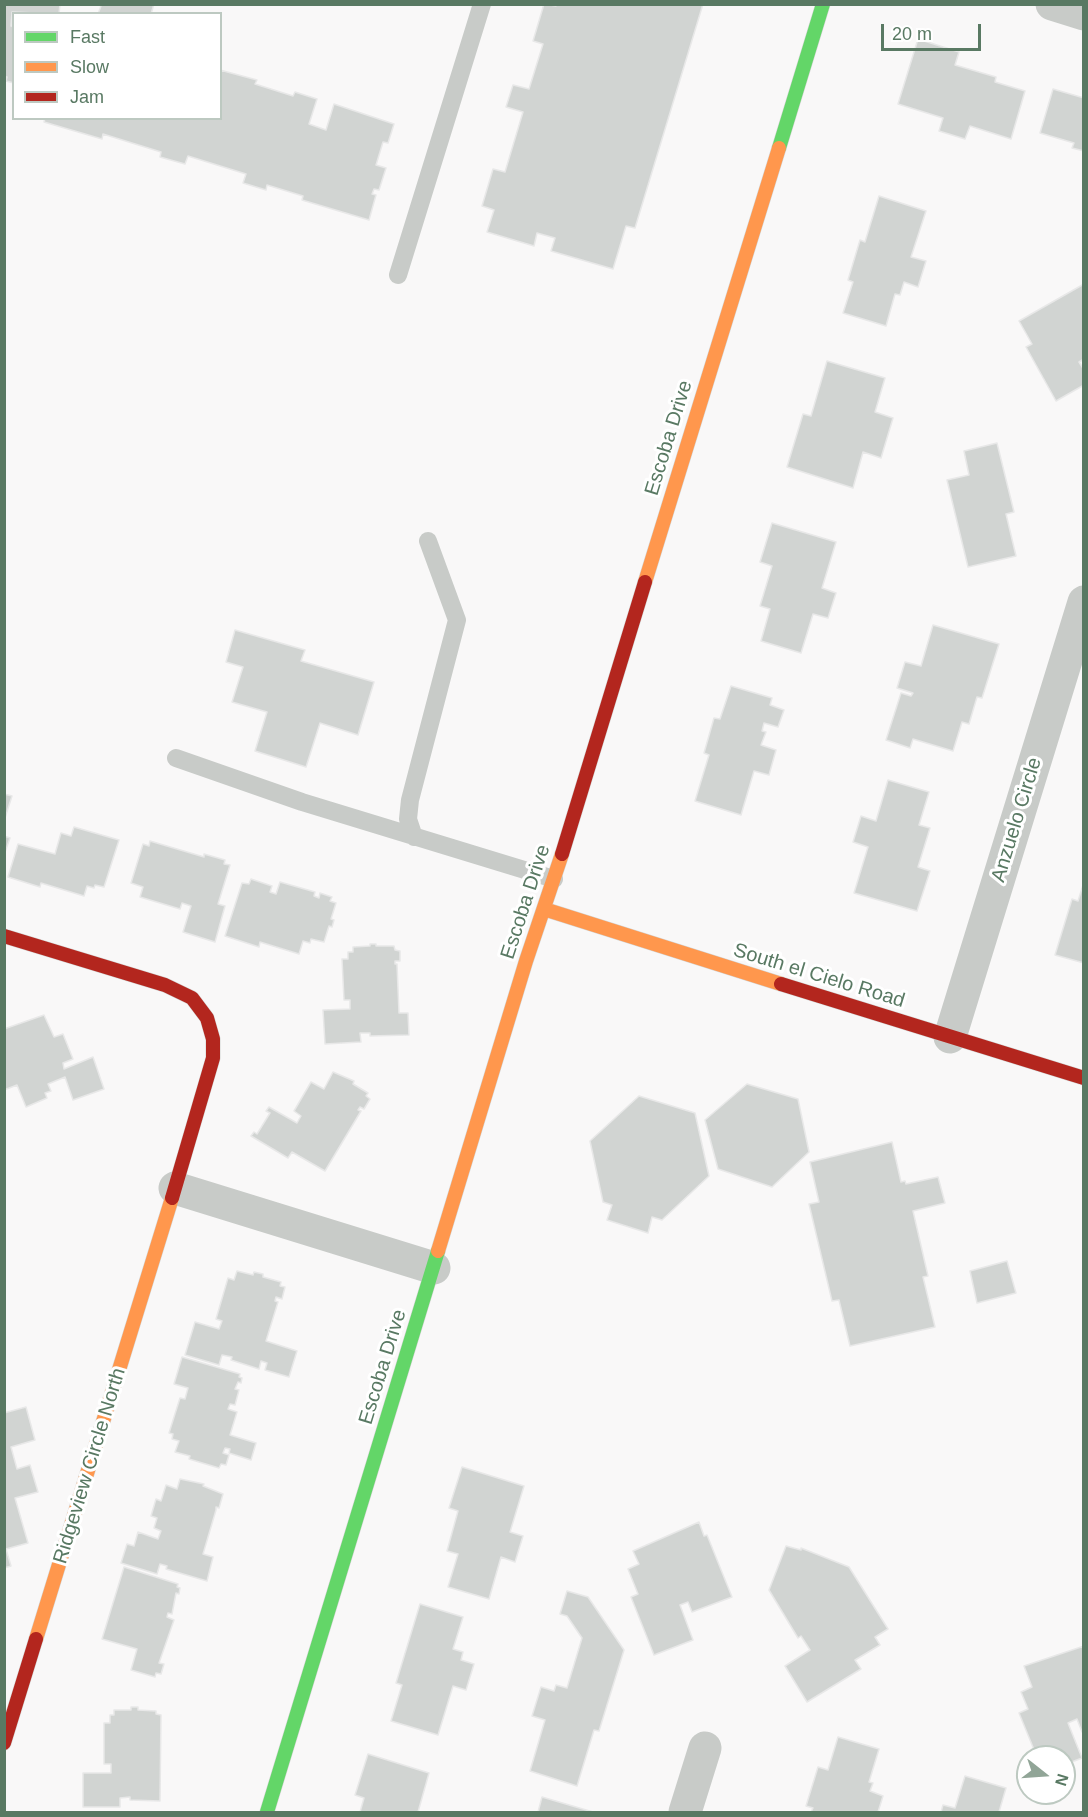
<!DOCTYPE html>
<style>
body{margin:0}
#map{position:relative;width:1088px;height:1817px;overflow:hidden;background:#f9f8f8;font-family:Arial,sans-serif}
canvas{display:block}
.frame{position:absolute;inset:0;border:6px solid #597963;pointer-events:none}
.legend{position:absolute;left:12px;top:12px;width:210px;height:108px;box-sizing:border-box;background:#fff;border:2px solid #bdc9c1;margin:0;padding:8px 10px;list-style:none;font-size:18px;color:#597963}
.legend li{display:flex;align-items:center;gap:12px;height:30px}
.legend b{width:30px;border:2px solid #bdc9c1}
.north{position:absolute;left:1016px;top:1745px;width:60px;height:60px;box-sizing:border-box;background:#fff;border:2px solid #bdc9c1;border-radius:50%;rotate:107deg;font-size:16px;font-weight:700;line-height:24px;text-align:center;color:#597963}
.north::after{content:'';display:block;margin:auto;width:21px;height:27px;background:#91a597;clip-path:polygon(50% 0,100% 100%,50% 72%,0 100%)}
.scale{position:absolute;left:881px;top:24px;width:100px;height:27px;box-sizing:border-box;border:3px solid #597963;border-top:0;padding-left:8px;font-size:18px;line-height:21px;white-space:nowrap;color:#597963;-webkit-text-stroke:4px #fff;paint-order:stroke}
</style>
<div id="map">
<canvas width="1088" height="1817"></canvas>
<div class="frame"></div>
<ul class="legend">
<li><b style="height:8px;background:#63d668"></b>Fast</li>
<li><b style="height:8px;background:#ff974d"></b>Slow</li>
<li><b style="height:8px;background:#b3261e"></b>Jam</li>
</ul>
<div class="north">N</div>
<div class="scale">20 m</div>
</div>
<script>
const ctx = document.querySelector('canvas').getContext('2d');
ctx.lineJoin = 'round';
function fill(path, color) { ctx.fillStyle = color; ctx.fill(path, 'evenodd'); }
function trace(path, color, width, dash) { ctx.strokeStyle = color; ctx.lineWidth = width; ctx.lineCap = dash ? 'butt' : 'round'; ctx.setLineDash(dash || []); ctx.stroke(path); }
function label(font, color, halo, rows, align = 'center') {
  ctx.font = font + ' Arial,sans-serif'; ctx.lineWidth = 6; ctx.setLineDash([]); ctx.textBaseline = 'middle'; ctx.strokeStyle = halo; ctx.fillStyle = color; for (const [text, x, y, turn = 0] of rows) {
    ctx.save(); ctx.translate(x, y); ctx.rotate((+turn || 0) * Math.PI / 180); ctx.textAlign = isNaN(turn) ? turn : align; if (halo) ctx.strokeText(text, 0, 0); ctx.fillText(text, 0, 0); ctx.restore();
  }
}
const building = new Path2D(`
 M4,4h56l-1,10 -47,-2 -1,14 3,1v56l-8,-2 1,-4 -3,-1z
 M97,4h57l-3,10h-53l3,-8z
 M544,4l12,2 1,-2h146l-68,224 -9,-2 -13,43 -62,-18 4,-13 -18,-5 -3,13 -47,-14 7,-22 -12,-4 11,-37 12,3 18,-60 -17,-5 7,-22 16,4 14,-45 -10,-3z
 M918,39l41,13 -4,13 41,12 -1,5 30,9 -14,48 -41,-13 -5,13 -26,-8 4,-13 -45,-14z
 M220,70l37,10 -2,4 38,12 2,-4 22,7 -8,25 17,6 8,-26 60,20 -6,19 -5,-1 -7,23 10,3 -7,22 -5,-1 -2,5 4,1 -7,25 -67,-20 1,-4 -36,-11 -1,5 -23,-7 3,-9 -58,-18 -3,8 -25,-7 1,-5 -58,-18 -1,5 -58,-17 1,-4h175z
 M1053,89l31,9v53l-12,-3 2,-5 -34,-10z
 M879,196l47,15 -15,46 15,4 -8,26 -14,-5 -4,13 -5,-1 -9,32 -43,-13 10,-31 -5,-2 12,-40 5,2z
 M1084,284v75l-5,3 5,8v15l-28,16 -30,-54 6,-3 -13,-23z
 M827,361l58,17 -10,34 18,6 -12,40 -18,-6 -10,36 -66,-21 16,-53 8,2z
 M997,443l17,69 -8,2 10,42 -48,11 -21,-87 22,-5 -5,-24z
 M772,523l64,19 -14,46 14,5 -8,25 -15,-4 -12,39 -40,-12 9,-32 -10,-3 12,-40 -12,-4z
 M933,625l66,19 -17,54 -5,-1 -8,27 -7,-2 -9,29 -40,-12 -3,9 -24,-8 15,-47 10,3 2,-3 -16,-5 8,-26 16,4z
 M235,630l70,20 -4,11 73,21 -16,53 -38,-12 -14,44 -51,-16 12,-39 -35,-10 11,-35 -17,-5z
 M731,686l41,12 -2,7 14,5 -6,17 -14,-4 -2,8 4,1 -5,13 15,5 -7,25 -15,-4 -13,44 -46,-14 14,-46 -5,-2 10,-35 6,1z
 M888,780l41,12 -10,33 11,3 -12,39 12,4 -13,40 -63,-18 14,-46 -15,-5 8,-26 15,5z
 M4,794l8,2 -8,25z
 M74,827l45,13 -15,47 -9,-2 -1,3 -7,-2 -3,10 -43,-13 -1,4 -32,-10 10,-33 37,10 6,-21 10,3z
 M4,836l6,2 -6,17z
 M150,841l54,16v-3l21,6 -1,4 6,1 -12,39 7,2 -10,36 -32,-10 8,-26 -9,-3 -2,6 -40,-12 3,-10 -12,-4 12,-39 6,2z
 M251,879l21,7 -2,6 6,2 4,-12 35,10 -1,4 5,2 1,-5 12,4 -2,4 6,2 -5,16 3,1 -2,7 -3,-1 -5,16 -13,-3 -1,4 -7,-2 -4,13 -39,-12 -1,5 -34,-11 17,-53 7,1z
 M1084,882v81l-29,-8 17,-56 6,2z
 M370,944h6v2h18l1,4 5,1v10h-5v3h2l2,49h9l1,22 -39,1v-3h-10l1,9 -36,2 -2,-34 27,-1v-9h-6l-2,-41h6v-7h5v-5l17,-1z
 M44,1015l10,22 9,-3 10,25 -10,4 1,6 29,-12 11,32 -31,11 -8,-23 -17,7 3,7 -6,2 2,5 -21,9 -9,-22 -13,5v-61z
 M333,1072l21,9 -1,3 15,9 -2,3 4,3 -6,10 -4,-2 -2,3 3,1 -36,60 -33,-19 -4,6 -37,-22 3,-4 3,2 13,-21 -4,-2 3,-4 28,16 4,-7 -7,-5 17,-29 13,7z
 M747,1084l51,15 11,53 -37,35 -54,-18 -13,-49z
 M639,1096l56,17 14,63 -47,44 -10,-3 -4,16 -41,-13 5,-15 -9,-3 -13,-61z
 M892,1142l9,40 4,-1 1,3 32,-7 7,26 -32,8 15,65 -5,1 12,50 -85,19 -11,-46 -7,1 -23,-97 10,-2 -9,-40z
 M1007,1261l9,32 -39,10 -7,-32z
 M237,1271l16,4 1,-3 9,2v3l18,5 -1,4 5,1 -3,12 -6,-2 -1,4 3,1 -12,39 31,10 -8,26 -24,-7 2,-7 -6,-2 -2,8 -28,-9 1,-3 -10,-2 -3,10 -34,-10 10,-33 24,7 3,-8 -6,-2 12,-41 6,2z
 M182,1357l58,17 -1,3 3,1 -1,5 -3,-1 -3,7 4,1 -4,15 -5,-1 -2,5 9,3 -7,23 26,8 -5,17 -22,-7 1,-4 -5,-1 -2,5 6,2 -3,10 -5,-1 -2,4 -30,-9 1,-3 -15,-4 4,-11 -7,-2 1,-5 -4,-1 11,-35 5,1 3,-11 -14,-4z
 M26,1407l9,33 -24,7 6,22 13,-4 8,27 -23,6 13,45 -22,6 5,17 -7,2v-155z
 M462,1467l62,19 -14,46 13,4 -8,26 -14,-5 -12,42 -41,-12 10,-33 -11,-3 11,-40 -9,-3z
 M180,1479l24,5 -1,2 20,8 -4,14 -3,-1v3l-13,44 10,3 -6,24 -41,-12 1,-3 -7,-2 -3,10 -36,-11 6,-19 7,2 4,-14 20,7 3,-8 -7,-3 3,-10 -6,-2 5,-17 5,2 5,-16 11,4z
 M699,1522l5,14 3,-1 25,62 -40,15 -4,-10 -8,3 13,35 -39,15 -23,-58 7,-3 -10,-25 11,-5 -6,-13z
 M786,1546l15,4v-2l48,19 39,62 -13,8 5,8 -25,15 6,9 -54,33 -22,-36 25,-16 -9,-14 -3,2 -29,-48z
 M124,1567l54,17 -1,3 3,1 -1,6 -3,-1 -4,21 -4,-1 -1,4 7,3 -15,43 5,1 -3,10 -5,-1 -1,4 -24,-7 6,-21 -35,-10z
 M567,1591l21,6 36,53 -25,81 -5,-1 -17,56 -47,-15 15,-51 -13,-4 9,-29 13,4 2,-6 11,3 15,-50 -15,-22 -7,-2z
 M420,1604l43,13 -10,32 10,3 -2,8 13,4 -8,26 -13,-4 -15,49 -47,-14 11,-36 -6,-2z
 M1084,1646v85l-2,1 -5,-13 -9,4 14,35 -18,7v-8h-27l-18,-44 9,-4 -7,-17 11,-5 -8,-21z
 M131,1707h7v3l18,1v3l5,1 -1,86 -30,-1v-3l-10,1v9h-37v-34h28v-9h-7v-41h6v-8h4v-5h17z
 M838,1737l41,12 -10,33 4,1 -3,8 13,5 -5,16h-67l2,-4 -7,-2 12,-39 10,3z
 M368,1754l61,19 -11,39h-58l4,-14 -9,-3z
 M965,1776l41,12 -7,24h-58l2,-7 12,3z
 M542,1797l51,15h-55z`);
fill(building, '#d1d4d2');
trace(building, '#e8e8e8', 1.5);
const fast = new Path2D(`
 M779,148l44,-144
 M267,1812l171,-561`);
const slow = new Path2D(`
 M645,582l134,-434
 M544,909l237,75
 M438,1251l88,-290 36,-107
 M36,1639l136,-441`);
const jam = new Path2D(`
 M562,854l83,-272
 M4,936l161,49 27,13 15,20 6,21v19l-41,140
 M781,984l303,94
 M4,1743l32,-104`);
trace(fast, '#d4d5d4', 15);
trace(slow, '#d4d5d4', 15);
trace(jam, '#d4d5d4', 15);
trace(new Path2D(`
 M398,275l84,-271
 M176,758l126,44 252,77
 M414,837l-6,-18 2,-19 47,-180 -29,-79`), '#c8cbc8', 18);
trace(new Path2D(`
 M1052,4l32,10
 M950,1037l134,-435
 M175,1188l259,80
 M685,1812l20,-64`), '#c8cbc8', 33);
trace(fast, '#63d668', 14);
trace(slow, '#ff974d', 14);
trace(jam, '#b3261e', 14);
label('20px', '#597963', '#fff', [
 ["Escoba Drive",669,438,-73],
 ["Anzuelo Circle",1017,820,-73],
 ["Escoba Drive",526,902,-72],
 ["South el Cielo Road",819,976,17],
 ["Escoba Drive",383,1367,-73],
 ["Ridgeview Circle North",90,1466,-73]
]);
</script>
